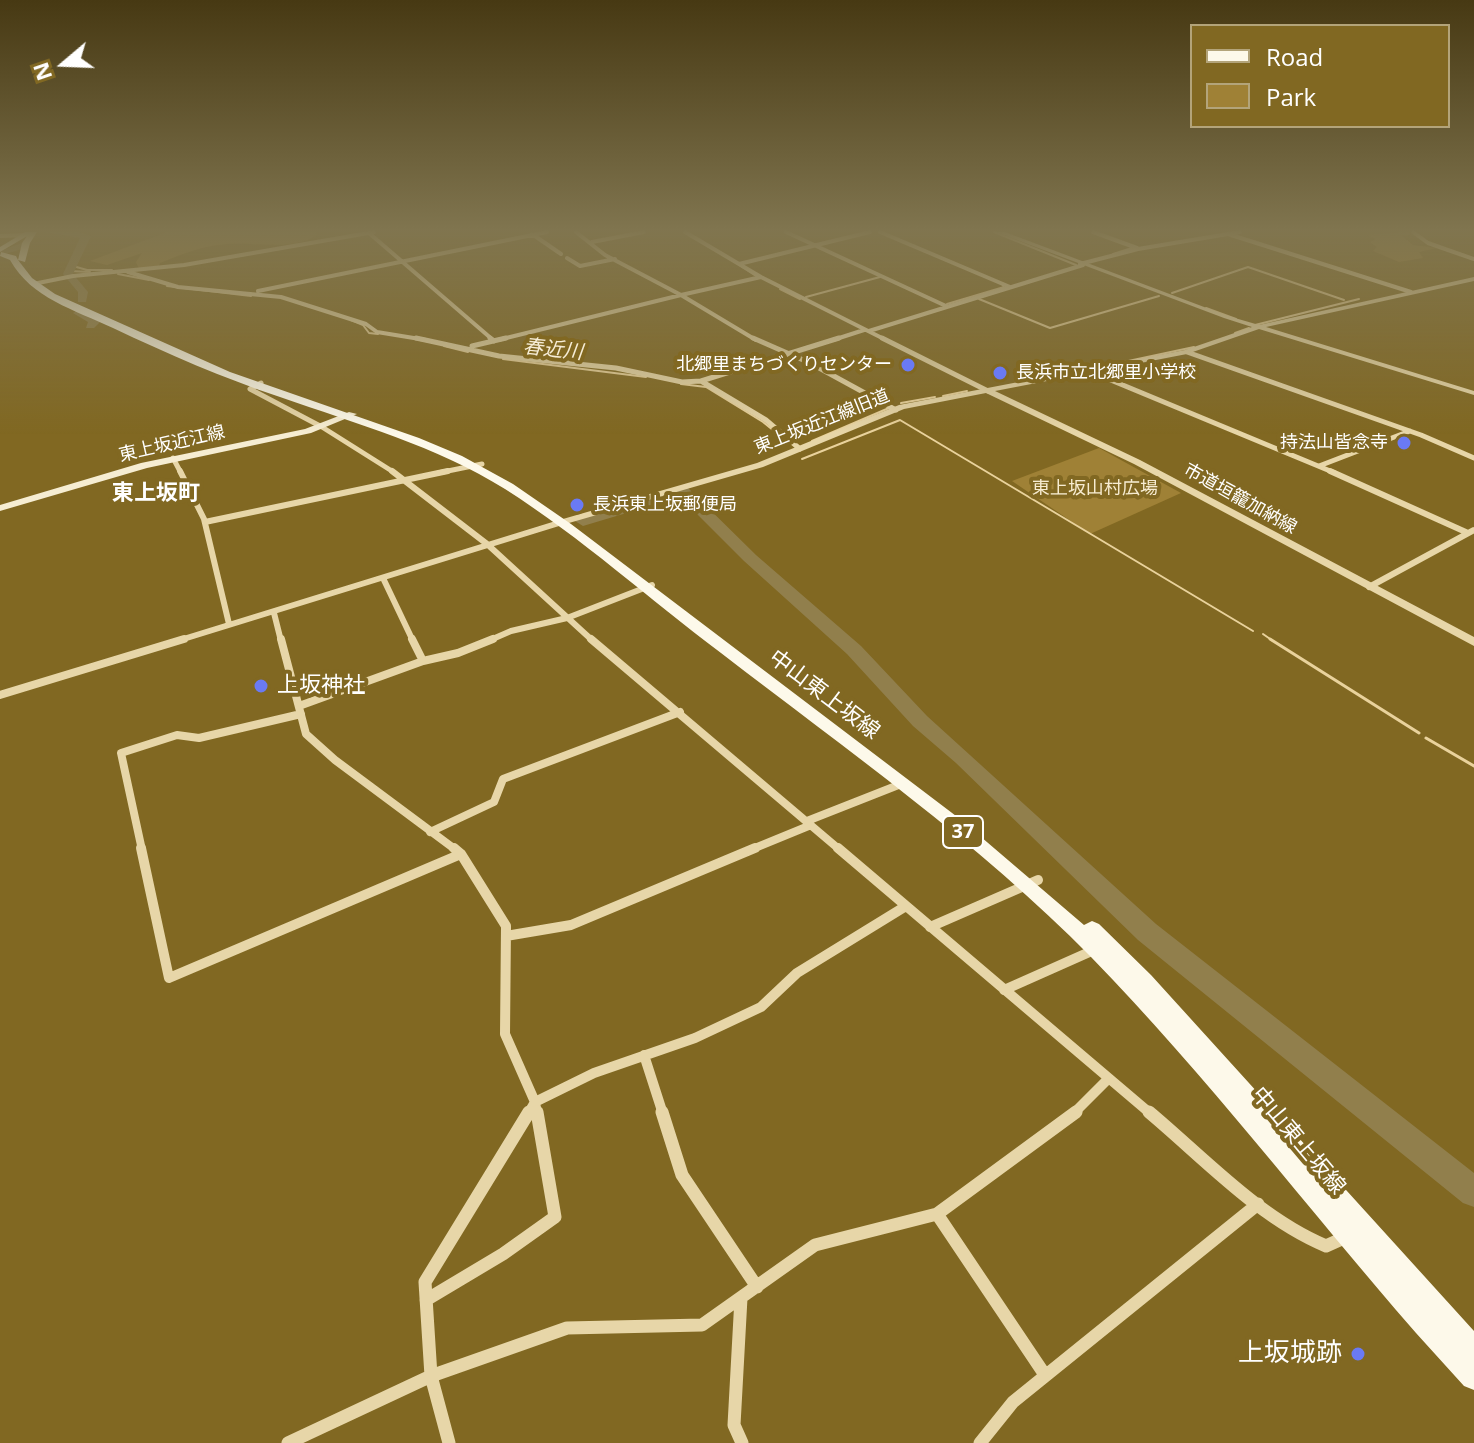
<!DOCTYPE html>
<meta charset="utf-8">
<style>
body{margin:0}
#map{position:relative;width:1474px;height:1443px;overflow:hidden;background:#816822;font-family:"Open Sans",sans-serif}
canvas{display:block}
.legend{position:absolute;left:1190px;top:24px;width:260px;height:104px;box-sizing:border-box;background:#816822;border:2px solid #b3a47a;margin:0;padding:10px 14px;list-style:none;font-size:24px;color:#fff}
.legend li{display:flex;align-items:center;gap:16px;height:40px}
.legend b{width:40px;border:2px solid #b3a47a}
.north{position:absolute;left:24px;top:24px;width:80px;height:80px;-webkit-text-stroke:6px #816822;paint-order:stroke;rotate:251deg;font-size:22px;font-weight:700;line-height:32px;text-align:center;color:#fff}
.north::after{content:'';display:block;margin:auto;width:28px;height:36px;background:#fff;clip-path:polygon(50% 0,100% 100%,50% 72%,0 100%)}
</style>
<div id="map">
<canvas width="1474" height="1443"></canvas>
<ul class="legend">
<li><b style="height:10px;background:#fdf9ea"></b>Road</li>
<li><b style="height:22px;background:#9f8136"></b>Park</li>
</ul>
<div class="north">N</div>
</div>
<script>
const ctx = document.querySelector('canvas').getContext('2d');
ctx.lineJoin = 'round';
function fill(path, color) { ctx.fillStyle = color; ctx.fill(path, 'evenodd'); }
function trace(path, color, width, dash) { ctx.strokeStyle = color; ctx.lineWidth = width; ctx.lineCap = dash ? 'butt' : 'round'; ctx.setLineDash(dash || []); ctx.stroke(path); }
function label(font, color, halo, rows, align = 'center') {
  ctx.font = font + ' "Open Sans","Noto Sans JP",sans-serif'; ctx.lineWidth = 8; ctx.setLineDash([]); ctx.textBaseline = 'middle'; ctx.strokeStyle = halo; ctx.fillStyle = color; for (const [text, x, y, turn = 0] of rows) {
    ctx.save(); ctx.translate(x, y); ctx.rotate((+turn || 0) * Math.PI / 180); ctx.textAlign = isNaN(turn) ? turn : align; if (halo) ctx.strokeText(text, 0, 0); ctx.fillText(text, 0, 0); ctx.restore();
  }
}
fill(new Path2D(`
 M167,232h148l2,3c-26,17 -62,6 -91,9 -24,2 -44,10 -66,19l-1,3 -20,3 -3,-7 6,-9 -35,12 -17,-4z
 M1409,232l1,3 -8,1 11,9 24,3 -18,4 4,6 -24,4 -26,-11 4,-4 -7,-5 6,-3 -9,-4z
 M1099,448l82,45 -91,41 -78,-53z`), '#9f8136');
trace(new Path2D(`
 M994,232l82,33
 M721,253l35,23
 M1113,254l19,-6
 M73,266l14,4h25
 M70,271l20,1
 M118,274l31,6
 M167,286l84,10
 M780,289l20,10
 M1172,293l76,-26 96,33
 M806,297l74,-20
 M979,299l71,29 109,-32
 M947,304l57,-17 -2,-3
 M1206,308l30,11
 M351,320l12,5 6,8 9,1
 M1255,325l104,-26
 M1235,333l14,-5
 M444,346l24,6
 M503,359l143,18
 M1119,363l75,-16
 M681,384l25,3 57,35 26,21
 M943,396l24,-5
 M901,403l34,-6
 M812,441l77,-33
 M802,459l98,-39 353,211
 M1263,634l10,7`), '#e9d29c', 2);
trace(new Path2D(`
 M1270,639l149,94
 M1426,738l48,28`), '#e9d29c', 3);
fill(new Path2D(`
 M44,232h34l13,4 -18,38 15,18 -2,10h-8v-10l-15,-18 17,-36z
 M22,243l3,5 -20,6 -5,-3z
 M78,310l21,9 2,2 -7,7h-8l2,-6 -15,-9z
 M683,487l5,1 68,67 105,91 66,70 229,208 318,249v34l-11,-4 -325,-263 -182,-177 -43,-37 -66,-72 -103,-93 -64,-64 -97,29 -8,-5 2,-3z`), '#917f4c');
trace(new Path2D(`
 M576,232l29,23 76,40 80,-18
 M685,232l76,45 125,63
 M786,232l160,74
 M880,232l130,55
 M1093,232l44,16
 M1413,232l15,11 46,16
 M369,233l124,107
 M532,234l29,20
 M1228,234l183,58
 M0,236l27,-1
 M592,242l52,-10
 M567,258l13,8 35,-7
 M739,264l131,-32
 M1080,264l58,-15 102,-17
 M128,272l50,15 103,10 85,27 11,8 49,8
 M33,284l40,-8 111,-11 190,-33
 M258,291l289,-59
 M869,331l214,-66
 M498,340l183,-45 75,45
 M833,340l31,-10`), '#e7d6a8', 4);
trace(new Path2D(`
 M416,338l83,18 117,12 66,14 19,-1 65,39 34,29
 M490,338l4,3
 M753,338l57,25 86,47
 M882,338l106,53
 M472,346l34,-8
 M1187,352l234,83 53,23
 M1089,371l246,102
 M701,381l138,-43
 M261,383l-11,6 72,38 73,46
 M173,458l8,15
 M1319,466l91,-35
 M438,473l44,-9`), '#e7d6a8', 5);
trace(new Path2D(`
 M180,471l24,48 25,105
 M392,471l95,73 106,97
 M1330,471l138,62
 M205,522l243,-51
 M383,578l30,63
 M1369,587l105,-57
 M274,613l7,28
 M177,641l382,-118
 M488,641l23,-10 56,-13 85,-33`), '#e7d6a8', 6);
trace(new Path2D(`
 M281,639l25,95 29,26 121,90
 M591,639l249,211
 M423,661l35,-8 35,-14
 M0,695l184,-56
 M299,706l124,-45 -11,-22
 M807,821l94,-37
 M430,832l64,-30 9,-23 177,-67
 M142,850l-21,-97 56,-18 22,3 102,-24
 M750,850l61,-25`), '#e7d6a8', 8);
trace(new Path2D(`
 M141,848l28,130 292,-124
 M454,848l7,6 45,72 -1,108 30,68 -7,12
 M838,848l313,266
 M930,927l108,-47
 M506,936l65,-11 184,-77
 M1004,990l90,-40
 M644,1055l19,59
 M537,1114l-2,-12 59,-29 101,-35 66,-31 36,-34 109,-67
 M1073,1114l35,-35`), '#e7d6a8', 10);
trace(new Path2D(`
 M662,1112l20,63 75,112
 M1149,1112c55,46 110,106 177,134l20,-9
 M937,1214l108,161
 M741,1298l-7,127 8,18
 M426,1300l77,-46 52,-37 -18,-105
 M288,1443l143,-67 136,-48 135,-3 113,-80 122,-31 139,-102
 M449,1443l-18,-67 -6,-94 104,-170
 M980,1443l33,-41 245,-198`), '#e7d6a8', 13);
fill(new Path2D(`
 M996,232h9l223,84 31,9 215,-48v4l-208,46 208,64v4l-215,-66 -72,25 -192,37 145,69 334,177v9l-340,-182 -148,-71 -82,16 -141,58 -201,58h-6l-2,-2 2,-2 201,-58 142,-58 286,-55 67,-23 -28,-9z`), '#e7d6a8');
fill(new Path2D(`
 M349,412l8,2 -46,19 -164,35 -147,43v-6l141,-42 164,-34z`), '#f6edd2');
fill(new Path2D(`
 M30,232h7l-7,11 -5,19 -7,-2 14,18 23,16 175,78 189,66 43,18 51,28 58,40 389,295 124,106 8,-4 7,3 52,51 323,356v59l-10,-4 -48,-53c-109,-125 -209,-257 -325,-376 -112,-114 -244,-207 -370,-304 -72,-54 -139,-115 -216,-164 -69,-43 -148,-65 -225,-92 -57,-19 -112,-43 -167,-69 -38,-18 -82,-30 -103,-68l-10,-4 1,-4 15,4 2,4 4,-17z`), '#fdf9ea');
fill(new Path2D(`
 M25,232h9l-34,20v-5z`), '#fefcf4');
const sky = ctx.createLinearGradient(0, 0, 0, 434);
sky.addColorStop(0, '#473913');
sky.addColorStop(0.53, '#80754f');
sky.addColorStop(1, '#80754f00');
ctx.fillStyle = sky;
ctx.fillRect(0, 0, 1474, 434);
for (const [x, y, r, color] of [
 [908,365,8,"#6a7af3"],
 [1000,373,8,"#6a7af3"],
 [1404,443,8,"#6a7af3"],
 [577,505,8,"#6a7af3"],
 [261,686,8,"#6a7af3"],
 [1358,1354,8,"#6a7af3"]
]) { const dot = new Path2D(); dot.arc(x, y, r, 0, 2 * Math.PI); ctx.fillStyle = color; ctx.fill(dot); trace(dot, '#816822', 3); }
label('18px', '#fff', '#816822', [
 ["北郷里まちづくりセンター",892,365],
 ["長浜市立北郷里小学校",1016,373,"left"],
 ["持法山皆念寺",1388,443],
 ["長浜東上坂郵便局",593,505,"left"]
], 'right');
label('18px', '#fff', '#816822', [
 ["東上坂近江線旧道",822,422,-22],
 ["東上坂近江線",172,444,-13],
 ["市道垣籠加納線",1240,499,29]
]);
label('18px', '#f7ecd1', '#816822', [
 ["東上坂山村広場",1095,489]
]);
label('italic 20px', '#f6edd6', '#816822', [
 ["春近川",553,350,6]
]);
for (const [x, y, w] of [
 [963,832,40]
]) { const box = new Path2D(); box.roundRect(x - w / 2, y - 16, w, 32, 6); ctx.fillStyle = '#816822'; ctx.fill(box); trace(box, '#fff', 2); }
label('bold 20px', '#fff', null, [
 ["37",963,832]
]);
label('bold 22px', '#fff', '#816822', [
 ["東上坂町",156,494]
]);
label('22px', '#fff', '#816822', [
 ["上坂神社",277,686]
], 'left');
label('22px', '#fff', '#816822', [
 ["中山東上坂線",824,695,37],
 ["中山東上坂線",1298,1141,50]
]);
label('26px', '#fff', '#816822', [
 ["上坂城跡",1342,1354]
], 'right');
</script>
